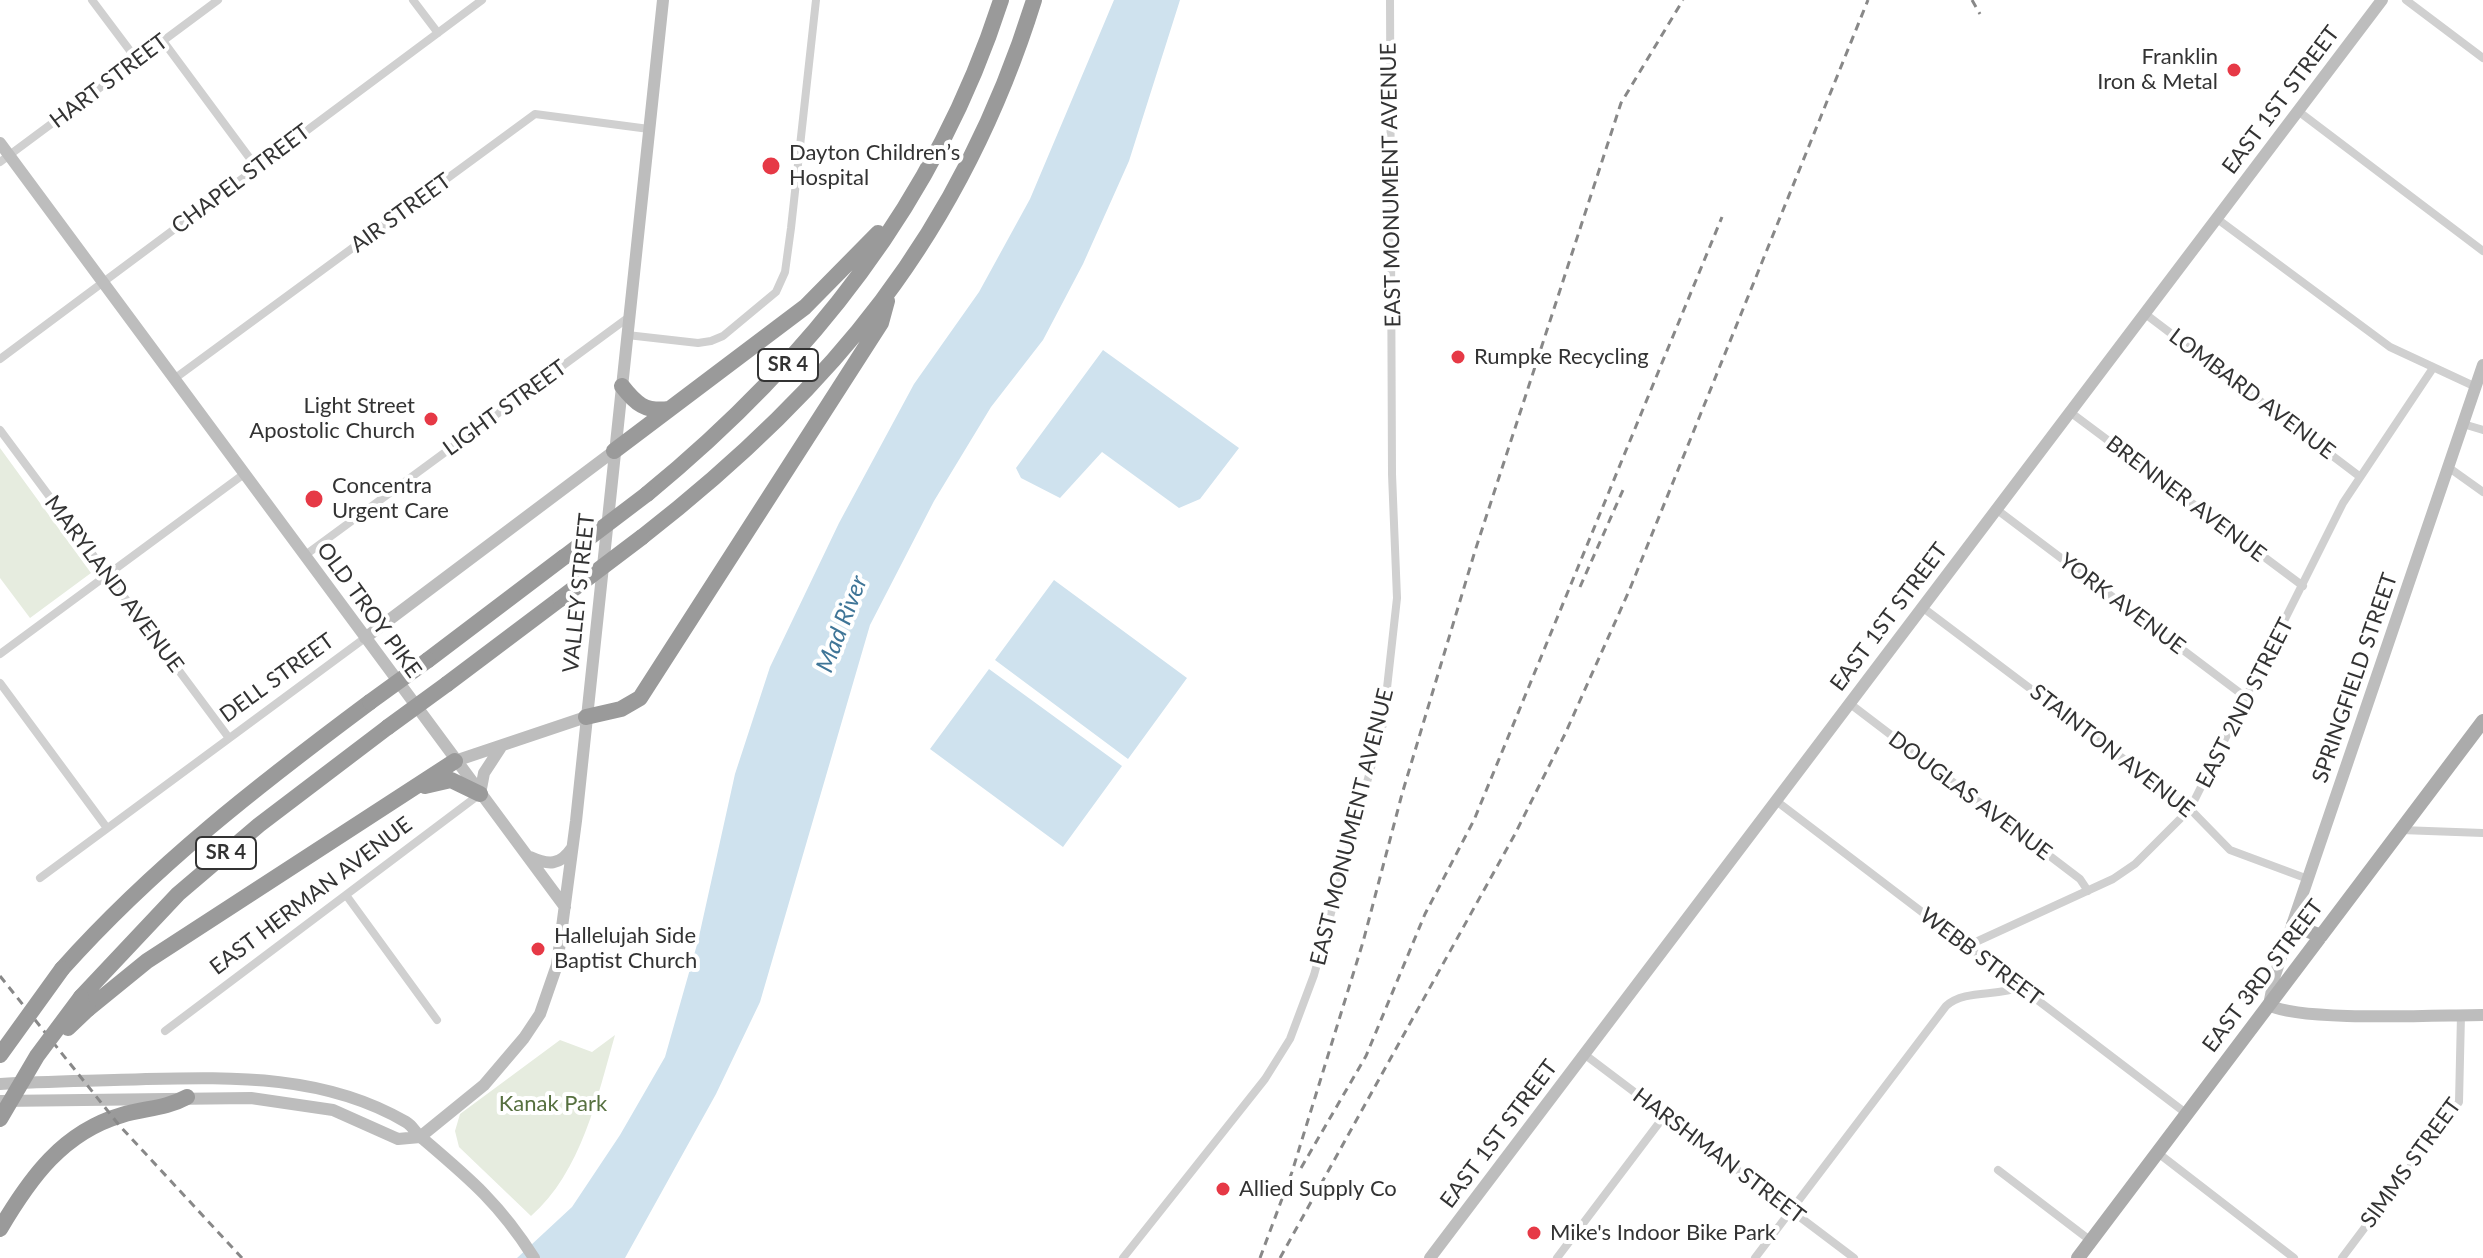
<!DOCTYPE html>
<meta charset="utf-8">
<style>
body{margin:0}
canvas{display:block;background:#fff}
</style>
<canvas width="2483" height="1258"></canvas>
<script>
const ctx = document.querySelector('canvas').getContext('2d');
ctx.lineJoin = 'round';
function fill(path, color) { ctx.fillStyle = color; ctx.fill(path, 'evenodd'); }
function trace(path, color, width, dash) { ctx.strokeStyle = color; ctx.lineWidth = width; ctx.lineCap = dash ? 'butt' : 'round'; ctx.setLineDash(dash || []); ctx.stroke(path); }
function label(font, color, halo, rows, align = 'center') {
  ctx.font = font + ' Lato,sans-serif'; ctx.lineWidth = 8; ctx.setLineDash([]); ctx.textBaseline = 'middle'; ctx.strokeStyle = halo; ctx.fillStyle = color; for (const [text, x, y, turn = 0] of rows) {
    ctx.save(); ctx.translate(x, y); ctx.rotate((+turn || 0) * Math.PI / 180); ctx.textAlign = isNaN(turn) ? turn : align; if (halo) ctx.strokeText(text, 0, 0); ctx.fillText(text, 0, 0); ctx.restore();
  }
}
fill(new Path2D(`
 M0,448l91,125 -61,45 -30,-40z
 M615,1035c-17,60 -34,138 -84,181l-72,-69 -4,-16 5,-17 100,-74 32,12z`), '#e6ecdf');
fill(new Path2D(`
 M1114,0h66l-51,161 -46,103 -40,76 -52,67 -57,94 -64,124 -110,377 -44,92 -91,164h-108l55,-51 48,-72 45,-78 33,-116 37,-167 35,-107 69,-144 75,-139 65,-92 51,-93z
 M1103,350l136,98 -39,51 -21,9 -77,-56 -42,46 -39,-20 -5,-10z
 M1054,580l133,98 -59,81 -133,-99z
 M989,669l133,97 -59,81 -133,-98z`), '#cfe2ee');
trace(new Path2D(`
 M92,0l45,60
 M413,0l25,33
 M2406,0l77,58
 M163,41l94,127
 M2298,111l185,140
 M0,162l218,-162
 M2216,218l174,129 86,40
 M2144,313l215,163
 M627,335l71,8 13,-2 12,-5 53,-44 9,-20 6,-44 25,-228
 M0,359l482,-359
 M174,379l361,-265 114,15
 M2070,412l233,174
 M2463,424l20,6
 M0,430l229,308
 M2448,467l35,25
 M1996,509l252,190
 M304,556l325,-239
 M1922,607l268,202 40,41 78,29
 M0,654l244,-180
 M0,683l107,145
 M1849,703l231,176 8,12
 M1775,800l412,314
 M2401,830l82,3
 M40,878l325,-240
 M346,895l91,125
 M1967,946l146,-67 22,-15 55,-55 153,-306 90,-135
 M165,1031l315,-237
 M1584,1054l270,204
 M2158,1153l136,105
 M1998,1170l93,71
 M1123,1258l142,-179 25,-40 24,-64 69,-251 14,-126 -5,-124 -2,-474
 M1557,1258l108,-143
 M1755,1258l191,-252c19,-17 51,-9 74,-19
 M2342,1258l117,-156 2,-87`), '#d0d0d0', 8);
trace(new Path2D(`
 M0,143l565,764
 M2483,365l-208,610 -6,30c31,17 171,10 214,10
 M365,638l249,-187
 M455,761l131,-44
 M480,794l4,-21 17,-26
 M530,857c18,8 30,9 42,-9
 M0,1084c49,-3 97,-3 146,-5 89,-2 180,-4 260,43 7,4 10,12 17,17 47,40 77,65 111,119
 M0,1101l251,-3 82,12 65,29 22,-2
 M420,1137l64,-52 40,-47 16,-24 17,-49 19,-144 87,-821
 M1430,1258l952,-1258`), '#bdbdbd', 12);
trace(new Path2D(`
 M2293,925l28,11
 M2078,1258l405,-537`), '#ababab', 14);
trace(new Path2D(`
 M622,386c14,18 23,26 47,23
 M614,451l191,-144 73,-74
 M647,494c162,-133 289,-292 354,-494
 M642,537c190,-148 319,-303 392,-537
 M428,660l136,-103
 M447,684l113,-85
 M586,717l35,-8 19,-11 241,-375 6,-22
 M425,786l26,-6 29,14
 M62,969c92,-103 198,-185 308,-267
 M81,997l97,-103 81,-69 129,-98
 M88,1009l59,-48 308,-200
 M0,1229c30,-51 63,-97 122,-114 23,-7 43,-6 65,-18`), '#9a9a9a', 16);
trace(new Path2D(`
 M1972,0l8,14
 M1580,587l43,-97
 M0,976l119,149 123,133
 M1301,1168l65,-112 59,-142 49,-94 248,-603
 M1260,1258l32,-86 71,-230 39,-148 73,-243 146,-448 62,-103
 M1280,1258l235,-424 50,-100 64,-143 239,-591`), '#888', 3, [8, 6]);
trace(new Path2D(`
 M564,557l83,-63
 M560,599l82,-62
 M370,702l58,-42
 M388,727l59,-43
 M68,1028l20,-19
 M0,1055l62,-86
 M0,1119l37,-63 44,-59`), '#9a9a9a', 16);
for (const [x, y, r, color] of [
 [2234,70,8,"#e63946"],
 [771,166,10,"#e63946"],
 [1458,357,8,"#e63946"],
 [431,419,8,"#e63946"],
 [314,499,10,"#e63946"],
 [538,949,8,"#e63946"],
 [1223,1189,8,"#e63946"],
 [1534,1233,8,"#e63946"]
]) { const dot = new Path2D(); dot.arc(x, y, r, 0, 2 * Math.PI); ctx.fillStyle = color; ctx.fill(dot); trace(dot, '#fff', 3); }
for (const [x, y, w] of [
 [788,365,60],
 [226,853,60]
]) { const box = new Path2D(); box.roundRect(x - w / 2, y - 16, w, 32, 6); ctx.fillStyle = '#fff'; ctx.fill(box); trace(box, '#333', 2); }
label('bold 20px', '#333', null, [
 ["SR 4",788,365],
 ["SR 4",226,853]
]);
label('22px', '#333', '#fff', [
 ["Franklin",2218,57,"right"],
 ["Iron & Metal",2218,82,"right"],
 ["Dayton Children’s",789,153],
 ["Hospital",789,178],
 ["Rumpke Recycling",1474,357],
 ["Light Street",415,406,"right"],
 ["Apostolic Church",415,431,"right"],
 ["Concentra",332,486],
 ["Urgent Care",332,511],
 ["Hallelujah Side",554,936],
 ["Baptist Church",554,961],
 ["Allied Supply Co",1239,1189],
 ["Mike's Indoor Bike Park",1550,1233]
], 'left');
label('22px', '#333', '#fff', [
 ["HART STREET",109,81,-37],
 ["EAST 1ST STREET",2281,100,-53],
 ["CHAPEL STREET",241,179,-37],
 ["EAST MONUMENT AVENUE",1391,185,-91],
 ["AIR STREET",401,213,-36],
 ["LOMBARD AVENUE",2252,394,37],
 ["LIGHT STREET",505,408,-36],
 ["BRENNER AVENUE",2186,499,37],
 ["MARYLAND AVENUE",114,584,53],
 ["VALLEY STREET",579,593,-84],
 ["YORK AVENUE",2122,604,37],
 ["OLD TROY PIKE",369,610,54],
 ["EAST 1ST STREET",1889,617,-53],
 ["DELL STREET",277,678,-36],
 ["SPRINGFIELD STREET",2355,678,-71],
 ["EAST 2ND STREET",2245,703,-63],
 ["STAINTON AVENUE",2112,751,38],
 ["DOUGLAS AVENUE",1970,796,37],
 ["EAST MONUMENT AVENUE",1352,827,-76],
 ["EAST HERMAN AVENUE",311,896,-37],
 ["WEBB STREET",1981,957,37],
 ["EAST 3RD STREET",2263,976,-53],
 ["EAST 1ST STREET",1499,1134,-53],
 ["HARSHMAN STREET",1719,1156,37],
 ["SIMMS STREET",2411,1163,-54]
]);
label('22px', '#56703f', '#fff', [
 ["Kanak Park",553,1104]
]);
label('italic 24px', '#3f7597', '#fff', [
 ["Mad River",842,624,-69]
]);
</script>
